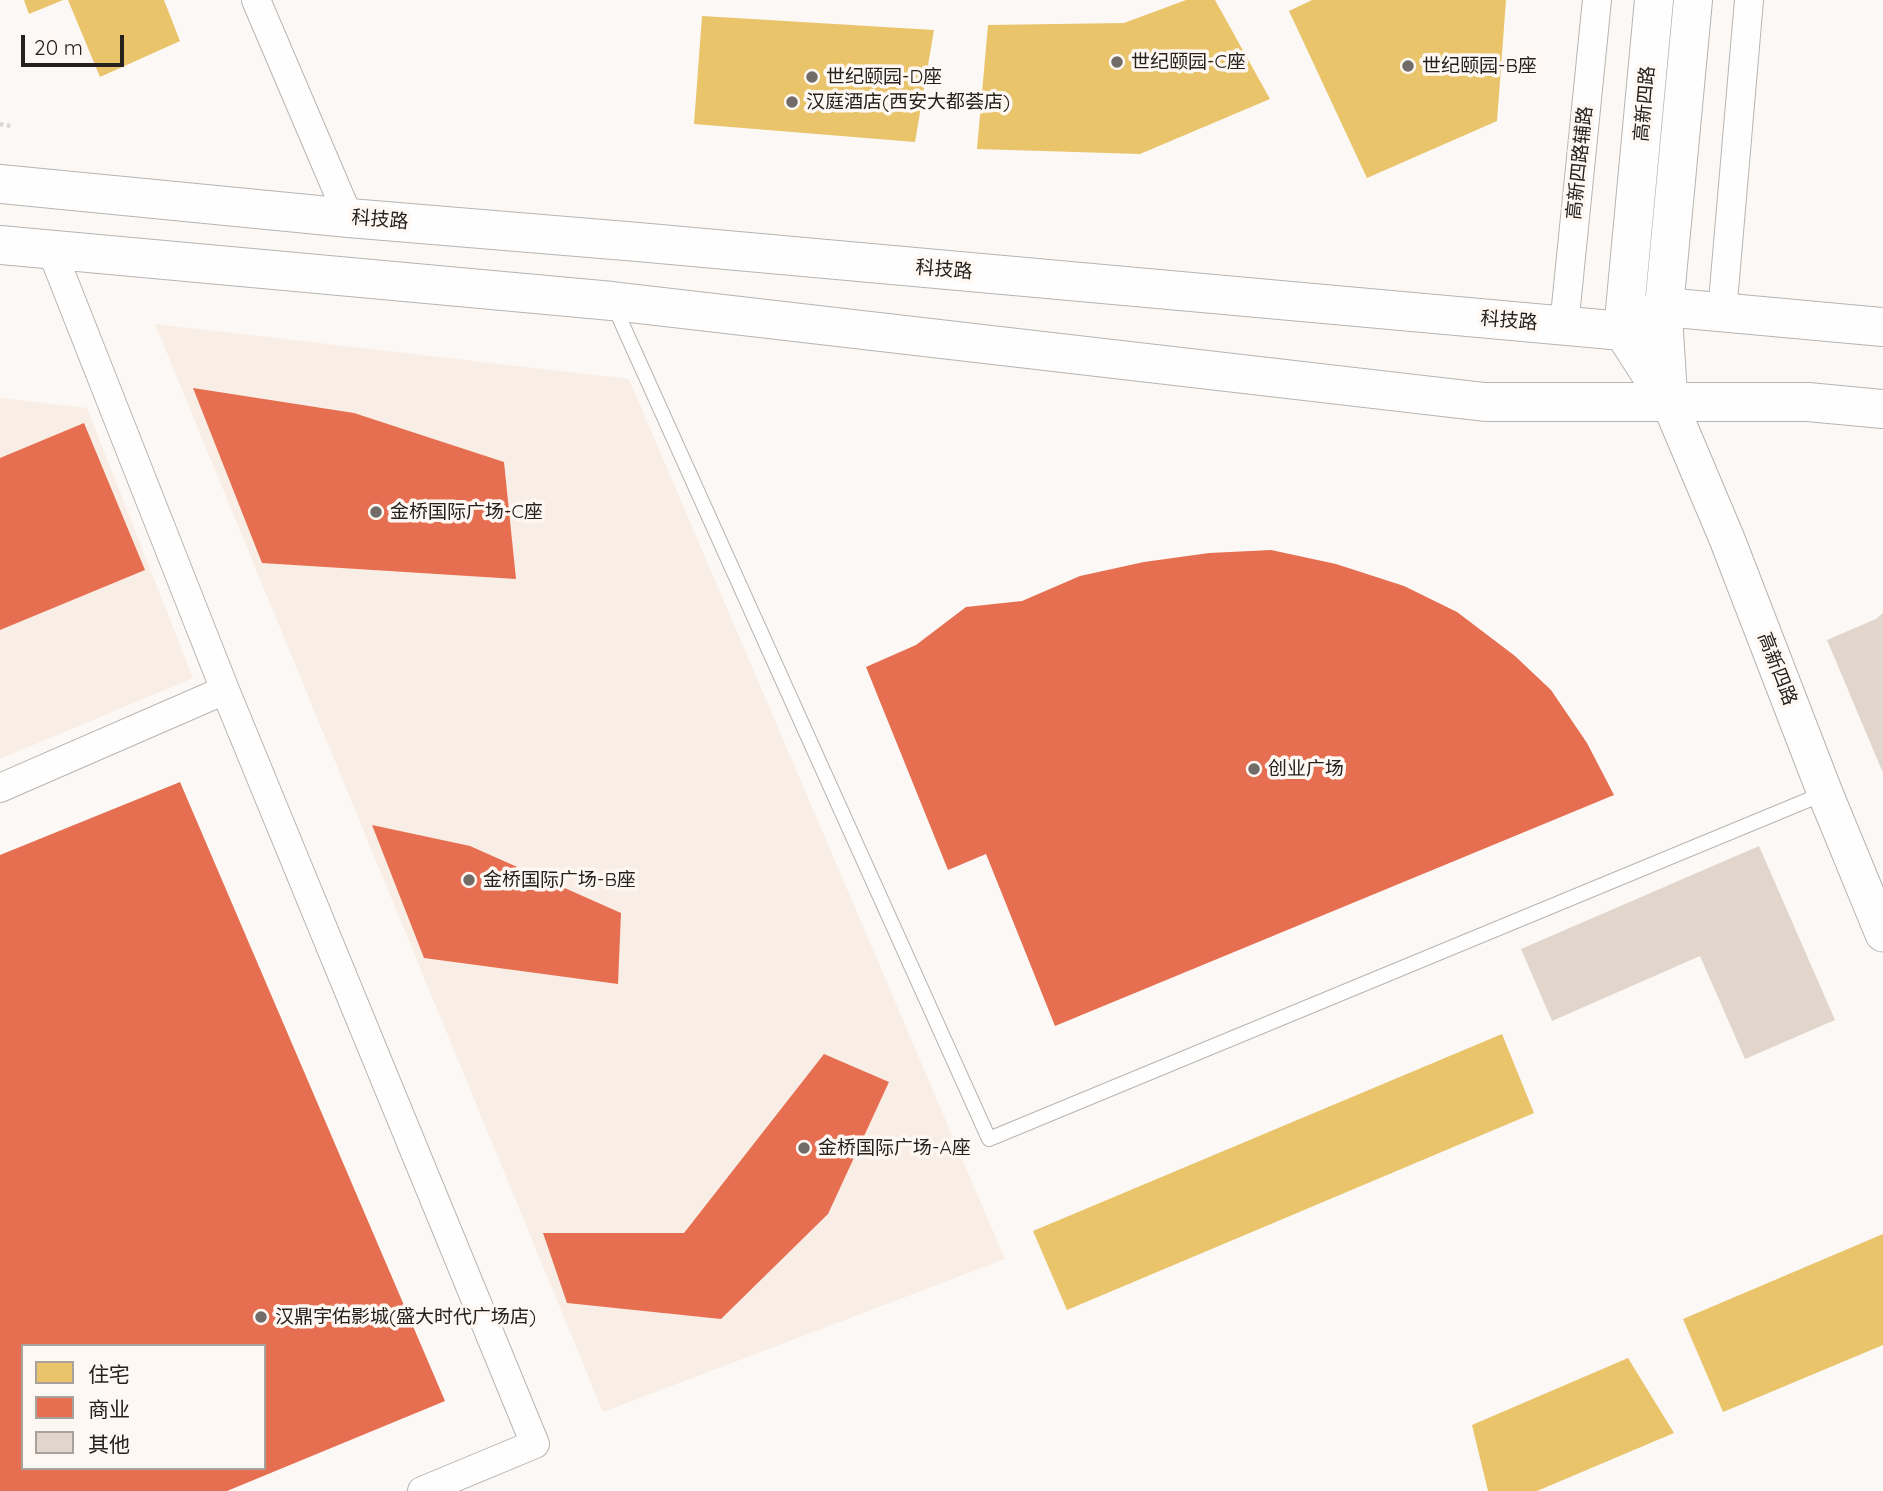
<!DOCTYPE html>
<meta charset="utf-8">
<style>
body{margin:0}
#map{position:relative;width:1883px;height:1491px;overflow:hidden;background:#fbf8f5;font-family:Quicksand,"Noto Sans SC",sans-serif}
canvas{display:block}
.legend{position:absolute;left:21px;top:1344px;width:245px;height:126px;box-sizing:border-box;background:#fef7f2;border:2px solid #a8a19c;margin:0;padding:9px 12px;list-style:none;font-size:21px;color:#26211c}
.legend li{display:flex;align-items:center;gap:14px;height:35px}
.legend b{width:35px;border:2px solid #a8a19c}
.scale{position:absolute;left:21px;top:35px;width:103px;height:32px;box-sizing:border-box;border:4px solid #26211c;border-top:0;padding-left:9px;font-size:21px;line-height:24px;white-space:nowrap;color:#26211c;-webkit-text-stroke:5px #fef7f2;paint-order:stroke}
</style>
<div id="map">
<canvas width="1883" height="1491"></canvas>
<ul class="legend">
<li><b style="height:19px;background:#e9c46a"></b>住宅</li>
<li><b style="height:19px;background:#e76f51"></b>商业</li>
<li><b style="height:19px;background:#e2d6cc"></b>其他</li>
</ul>
<div class="scale">20 m</div>
</div>
<script>
const ctx = document.querySelector('canvas').getContext('2d');
ctx.lineJoin = 'round';
function fill(path, color) { ctx.fillStyle = color; ctx.fill(path, 'evenodd'); }
function trace(path, color, width, dash) { ctx.strokeStyle = color; ctx.lineWidth = width; ctx.lineCap = dash ? 'butt' : 'round'; ctx.setLineDash(dash || []); ctx.stroke(path); }
function label(font, color, halo, rows, align = 'center') {
  ctx.font = font + ' Quicksand,"Noto Sans SC",sans-serif'; ctx.lineWidth = 7; ctx.setLineDash([]); ctx.textBaseline = 'middle'; ctx.strokeStyle = halo; ctx.fillStyle = color; for (const [text, x, y, turn = 0] of rows) {
    ctx.save(); ctx.translate(x, y); ctx.rotate((+turn || 0) * Math.PI / 180); ctx.textAlign = isNaN(turn) ? turn : align; if (halo) ctx.strokeText(text, 0, 0); ctx.fillText(text, 0, 0); ctx.restore();
  }
}
fill(new Path2D(`
 M155,324l474,55 376,880 -402,153z
 M0,398l87,10 106,270 -193,81z`), '#f9eee5');
fill(new Path2D(`
 M24,0h39l-34,14z
 M68,0h96l16,41 -80,36z
 M1186,0h29l55,99 -130,55 -163,-5 11,-124 136,-2z
 M1312,0h194l-9,121 -130,57 -78,-167z
 M702,16l232,14 -19,112 -221,-18z
 M1502,1034l32,79 -467,197 -34,-79z
 M1883,1234v111l-160,67 -40,-93z
 M1628,1358l46,75 -137,58h-49l-16,-66z`), '#e9c46a');
fill(new Path2D(`
 M193,388l161,25 150,49 12,117 -254,-16z
 M84,423l61,147 -145,60v-172z
 M1271,550l65,14 68,22 53,26 58,44 36,34 36,53 27,52 -559,231 -69,-172 -38,16 -82,-203 50,-22 50,-38 56,-6 58,-25 64,-14 65,-9z
 M180,782l265,619 -218,90h-227v-636zM23,1346h241v122h-241z
 M372,825l98,21 151,67 -3,71 -194,-26z
 M824,1054l65,28 -61,132 -107,105 -154,-16 -24,-70h141z`), '#e76f51');
fill(new Path2D(`
 M1883,613v160l-56,-133 49,-21z
 M1759,846l76,174 -90,39 -45,-103 -148,65 -31,-72z`), '#e2d6cc');
const service = new Path2D(`
 M614,306l375,833 836,-346`);
const minor = new Path2D(`
 M256,0l93,218
 M51,249l174,441 310,754 -113,47
 M1722,313l27,-313
 M1564,326l33,-326
 M0,788l225,-98`);
const tertiary = new Path2D(`
 M1664,307l6,97 57,135 98,254 58,141`);
const secondary = new Path2D(`
 M1654,0l-31,331 47,73
 M1664,307l29,-307`);
const primary = new Path2D(`
 M0,184l349,34 289,24 985,89 41,-24 219,20
 M0,245l612,56 873,101h323l75,7`);
trace(service, '#b8b4b1', 16);
trace(minor, '#b8b4b1', 30);
trace(tertiary, '#b8b4b1', 37);
trace(secondary, '#b8b4b1', 40);
trace(primary, '#b8b4b1', 40);
trace(new Path2D(`
 M0,124l11,2`), '#dad9d7', 4.5, [3.5, 3.5]);
trace(service, '#fefefe', 14);
trace(minor, '#fefefe', 28);
trace(tertiary, '#fefefe', 35);
trace(secondary, '#fefefe', 38);
trace(primary, '#fefefe', 38);
for (const [x, y, r, color] of [
 [1117,62,7,"#716c68"],
 [1408,66,7,"#716c68"],
 [812,77,7,"#716c68"],
 [792,102,7,"#716c68"],
 [376,512,7,"#716c68"],
 [1254,769,7,"#716c68"],
 [469,880,7,"#716c68"],
 [804,1148,7,"#716c68"],
 [261,1317,7,"#716c68"]
]) { const dot = new Path2D(); dot.arc(x, y, r, 0, 2 * Math.PI); ctx.fillStyle = color; ctx.fill(dot); trace(dot, '#fef7f2', 2.5); }
label('19px', '#26211c', '#fef7f2', [
 ["世纪颐园-C座",1131,62],
 ["世纪颐园-B座",1422,66],
 ["世纪颐园-D座",826,77],
 ["汉庭酒店(西安大都荟店)",806,102],
 ["金桥国际广场-C座",390,512],
 ["创业广场",1268,769],
 ["金桥国际广场-B座",483,880],
 ["金桥国际广场-A座",818,1148],
 ["汉鼎宇佑影城(盛大时代广场店)",275,1317]
], 'left');
label('19px', '#26211c', '#fef7f2', [
 ["高新四路",1645,104,-85],
 ["高新四路辅路",1580,163,-84],
 ["科技路",380,220,5],
 ["科技路",944,270,5],
 ["科技路",1509,321,5],
 ["高新四路",1777,669,69]
]);
</script>
